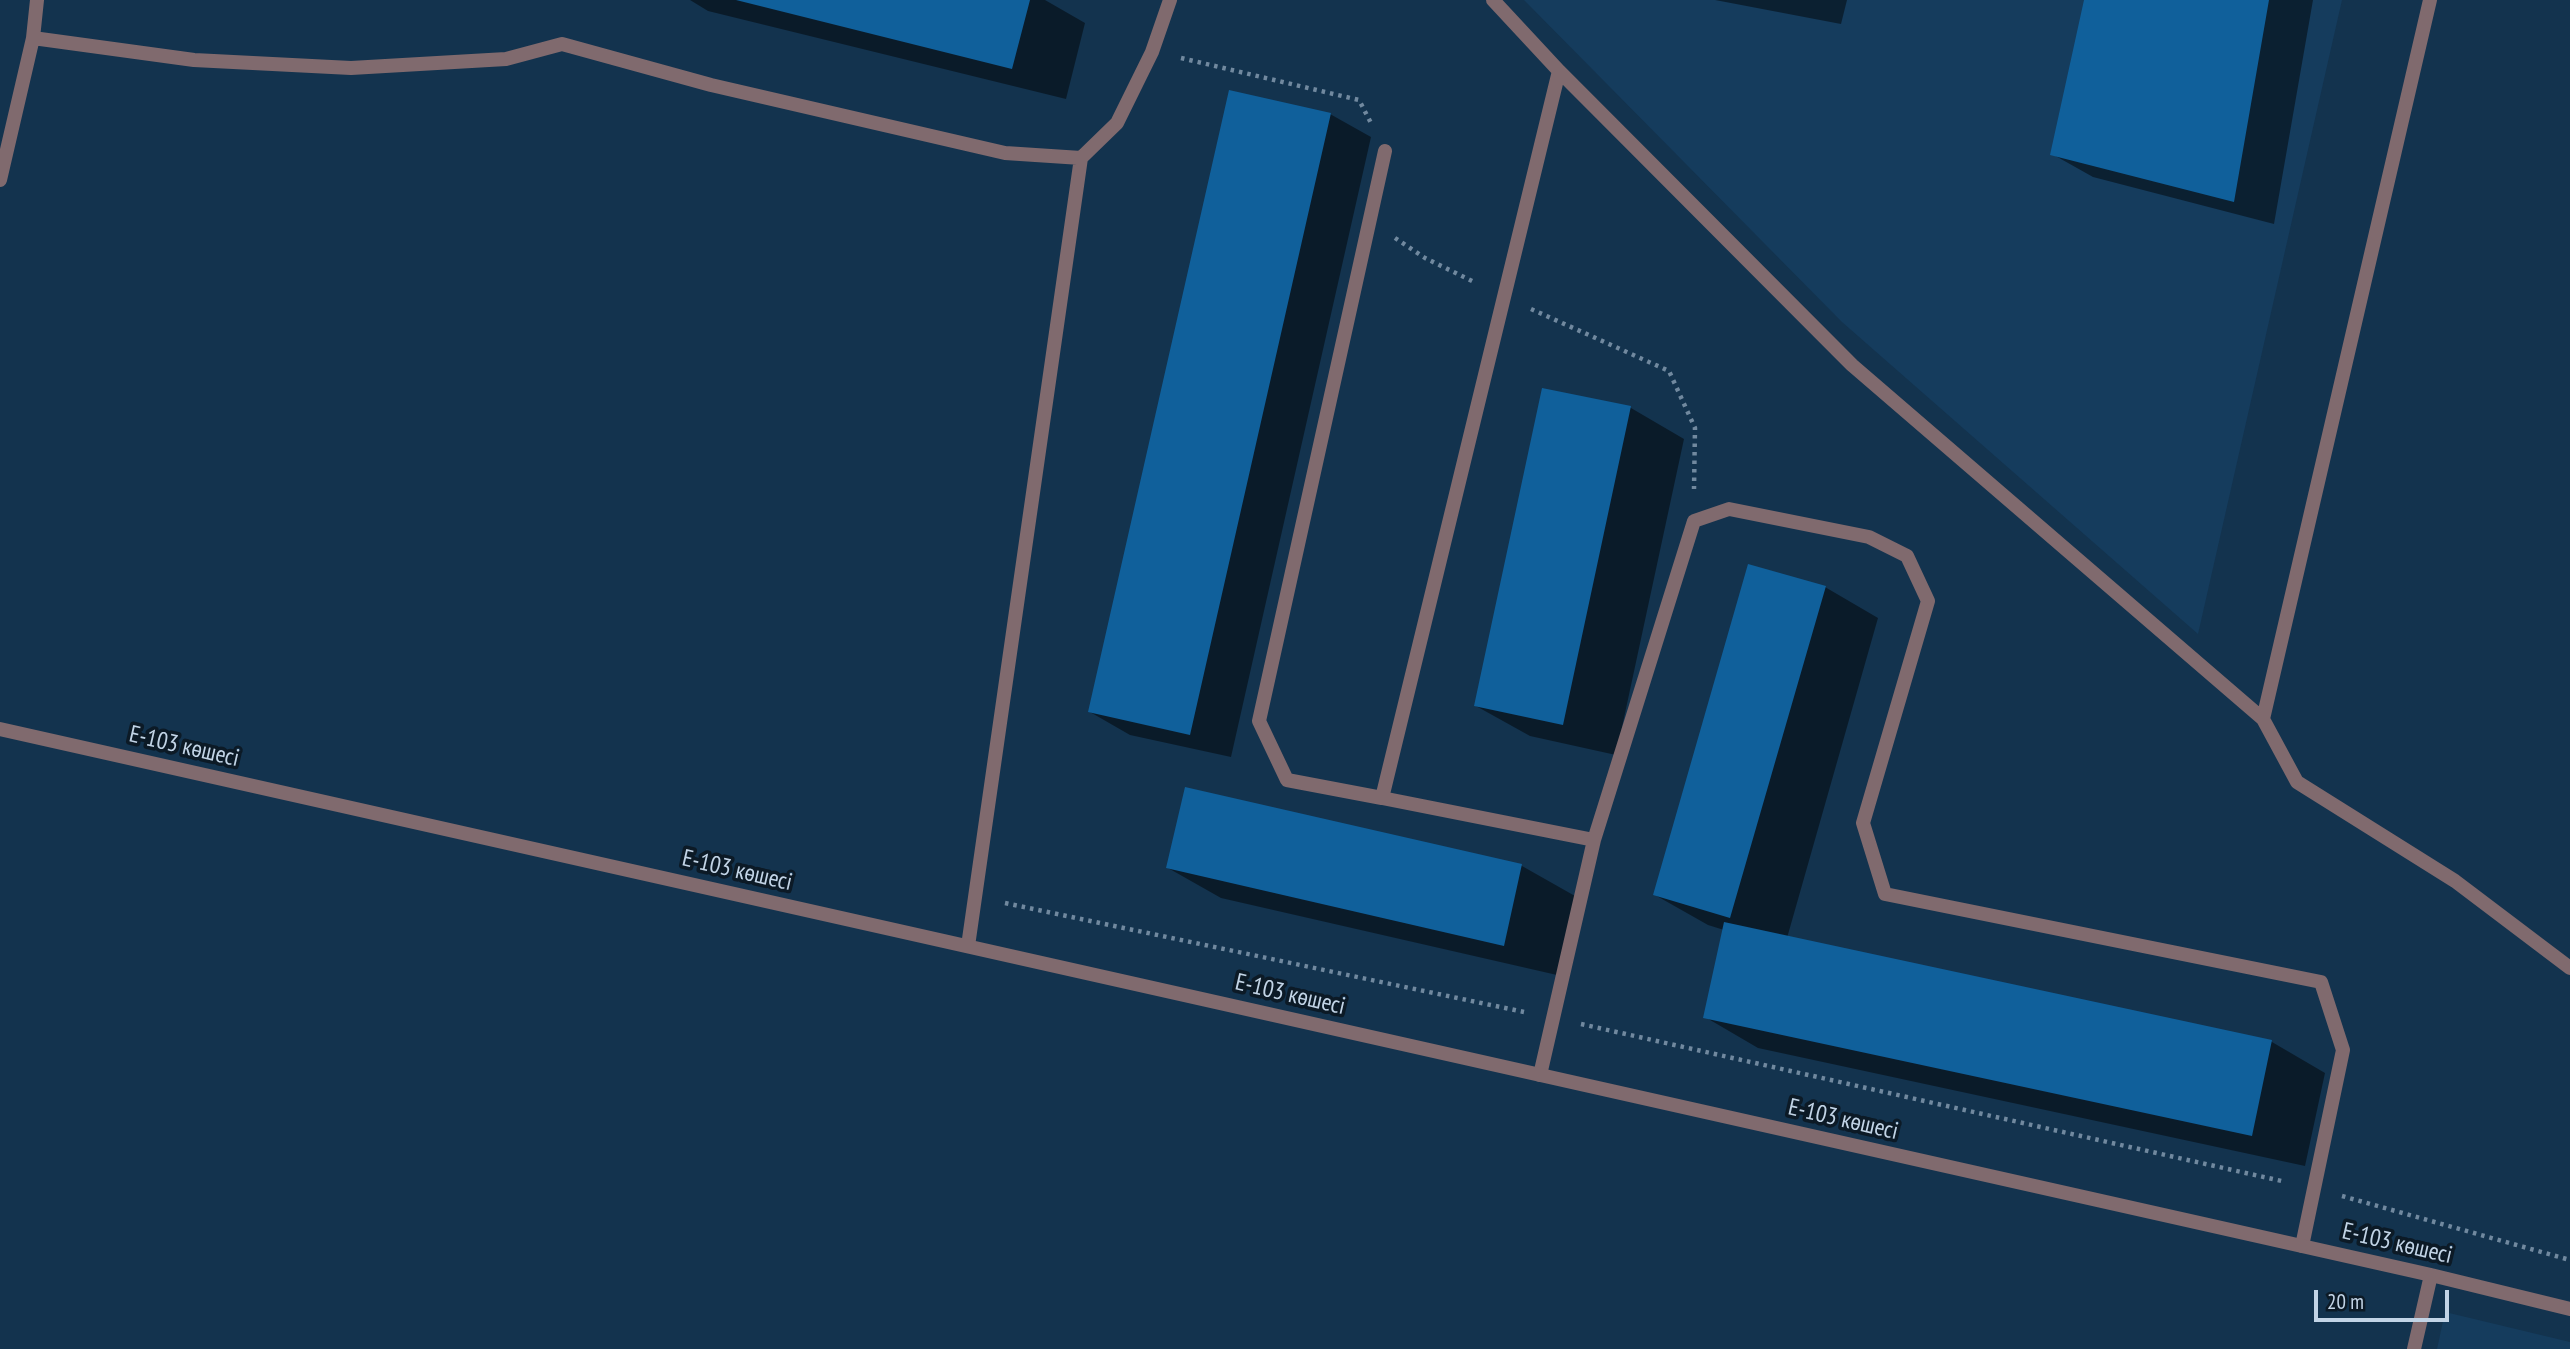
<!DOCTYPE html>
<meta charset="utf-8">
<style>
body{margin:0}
#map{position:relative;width:2570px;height:1349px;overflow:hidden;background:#13334e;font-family:"PT Sans Narrow",sans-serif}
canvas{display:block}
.scale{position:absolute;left:2314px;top:1290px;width:135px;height:32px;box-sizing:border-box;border:4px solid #c2d4e6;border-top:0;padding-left:9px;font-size:21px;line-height:24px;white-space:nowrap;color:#c2d4e6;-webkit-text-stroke:5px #0c1a26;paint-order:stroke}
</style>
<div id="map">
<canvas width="2570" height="1349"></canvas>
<div class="scale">20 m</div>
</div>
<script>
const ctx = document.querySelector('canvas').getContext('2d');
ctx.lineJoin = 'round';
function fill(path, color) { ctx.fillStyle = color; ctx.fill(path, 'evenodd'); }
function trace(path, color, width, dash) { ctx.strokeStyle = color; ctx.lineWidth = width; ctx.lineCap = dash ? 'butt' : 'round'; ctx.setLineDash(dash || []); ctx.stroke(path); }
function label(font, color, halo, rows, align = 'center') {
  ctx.font = font + ' "PT Sans Narrow",sans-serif'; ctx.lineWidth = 7; ctx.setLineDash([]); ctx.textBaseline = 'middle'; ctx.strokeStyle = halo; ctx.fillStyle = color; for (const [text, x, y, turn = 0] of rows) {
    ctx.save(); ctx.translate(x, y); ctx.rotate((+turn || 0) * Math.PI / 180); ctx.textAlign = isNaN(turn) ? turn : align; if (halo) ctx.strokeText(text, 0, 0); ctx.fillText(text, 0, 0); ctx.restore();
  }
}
fill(new Path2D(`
 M1524,0h818l-144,634 -356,-312z
 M2445,1312l125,30v7h-133z`), '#153c5d');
fill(new Path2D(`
 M690,0h355l40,23 -19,76 -358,-88z
 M1715,0h132l-6,24z
 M2086,0h227l-39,224 -181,-47 -41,-23z
 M1330,114l41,23 -140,620 -101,-22 -40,-23z
 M1544,390l87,18 53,31 -68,316 -86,-19 -54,-30z
 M1825,587l53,31 -91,320 485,104 53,31 -20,93 -547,-118 -53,-31 19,-87 -16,-5 -53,-30z
 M1186,790l336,76 53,30 -18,79 -336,-77 -53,-30z`), '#0007');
fill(new Path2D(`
 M736,0h294l-18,69z
 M2084,0h185l-35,202 -184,-47z
 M1229,90l102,23 -141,622 -102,-23z
 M1542,388l89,18 -68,319 -89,-19z
 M1748,564l78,22 -96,332 -77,-23z
 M1185,787l337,77 -18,82 -338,-78z
 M1724,922l548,118 -20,96 -549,-118z`), '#10609b');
trace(new Path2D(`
 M1181,58l178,42 13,25
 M1395,238l30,20 51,25
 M1531,309l138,62 26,57 -1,61
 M1005,903l519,109
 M1581,1024l705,158
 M2342,1196l228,64`), '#71899f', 4.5, [3.5, 5]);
trace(new Path2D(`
 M1493,0l66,71 293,294 411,354
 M2430,0l-167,719 34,63 158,99 115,87
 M33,38l161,22 157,8 155,-9 56,-15 149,41 294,68 76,5 36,-35 35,-71 18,-52
 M1559,71l-177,727 212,42
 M0,180l33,-142 4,-38
 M1382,798l-95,-18 -28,-59 126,-570
 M968,946l113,-788
 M1540,1075l54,-235 100,-319 35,-12 140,28 38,19 21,45 -65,222 22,71 436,88 22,68 -41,196`), '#806a6e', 14);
trace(new Path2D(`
 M0,729l2431,546 139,34
 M2414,1349l17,-74`), '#806a6e', 14);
label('24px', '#c2d4e6', '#0c1a26', [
 ["Е-103 көшесі",184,747,13],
 ["Е-103 көшесі",737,871,13],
 ["Е-103 көшесі",1290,995,13],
 ["Е-103 көшесі",1843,1120,13],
 ["Е-103 көшесі",2397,1244,13]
]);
</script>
